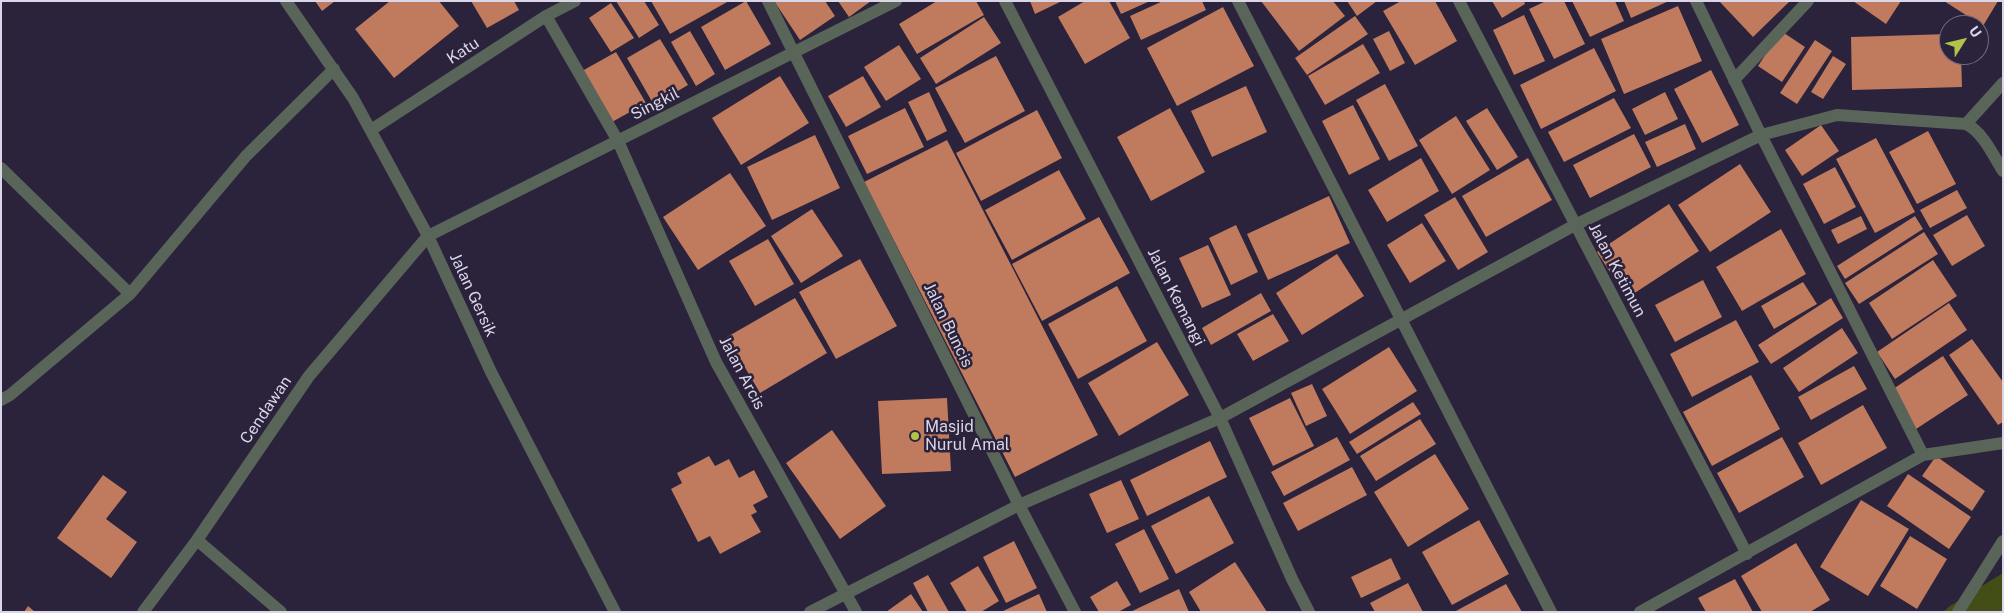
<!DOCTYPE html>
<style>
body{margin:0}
#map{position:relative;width:2004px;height:613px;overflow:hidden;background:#2b223b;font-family:"Public Sans",sans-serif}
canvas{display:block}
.frame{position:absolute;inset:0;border:2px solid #dbd6e7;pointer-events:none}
.north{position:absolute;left:1939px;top:15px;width:50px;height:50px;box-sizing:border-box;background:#2b223b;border:1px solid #716a80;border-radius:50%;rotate:54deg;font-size:14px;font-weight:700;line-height:20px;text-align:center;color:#dbd6e7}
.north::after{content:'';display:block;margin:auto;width:18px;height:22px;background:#b3c24b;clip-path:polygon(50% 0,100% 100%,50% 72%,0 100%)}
</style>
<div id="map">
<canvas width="2004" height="613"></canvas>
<div class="frame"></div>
<div class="north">U</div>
</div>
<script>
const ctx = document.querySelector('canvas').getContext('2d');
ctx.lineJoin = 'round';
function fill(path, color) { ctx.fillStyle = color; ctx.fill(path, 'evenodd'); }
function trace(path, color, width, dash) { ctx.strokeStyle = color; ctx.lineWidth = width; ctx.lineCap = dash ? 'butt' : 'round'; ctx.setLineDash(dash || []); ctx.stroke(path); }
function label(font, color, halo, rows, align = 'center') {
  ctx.font = font + ' "Public Sans",sans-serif'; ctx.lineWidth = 5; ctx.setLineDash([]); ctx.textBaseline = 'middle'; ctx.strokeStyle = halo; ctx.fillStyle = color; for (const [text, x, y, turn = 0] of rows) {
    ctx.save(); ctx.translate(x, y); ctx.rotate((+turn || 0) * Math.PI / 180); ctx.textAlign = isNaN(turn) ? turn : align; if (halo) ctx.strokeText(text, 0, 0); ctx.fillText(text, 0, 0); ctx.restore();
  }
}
fill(new Path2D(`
 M2003,573v39h-60l7,-6z`), '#434e16');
fill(new Path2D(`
 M315,1h20l-13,10z
 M390,1h49l20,25 -65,52 -39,-49z
 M471,1h43l5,9 -32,18z
 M616,1h28l15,24 -20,13z
 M651,1h78l-59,33z
 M746,1l25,43 -46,26 -24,-43z
 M774,1h51l10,15 -35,24z
 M838,1h33l-22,16z
 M937,1h39l8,14 -67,39 -18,-30z
 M1030,1h32l-27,13z
 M1085,1h24l21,37 -45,26 -27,-47z
 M1115,1h35l-29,13z
 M1163,1h39l4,9 -65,30 -11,-24z
 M1261,1h72l12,15 -46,35z
 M1347,1h30l-20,15z
 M1401,1h34l22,40 -42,24 -32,-54z
 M1492,1h32l1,3 -23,14z
 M1546,1h18l21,43 -31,15 -25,-50z
 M1572,1h43l9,20 -34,16z
 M1624,1h45l-38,17z
 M1719,1h71l-37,36z
 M1853,1h48l-15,23z
 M1944,1h54l-15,25z
 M611,3l23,35 -23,14 -22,-34z
 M1678,6l24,55 -78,33 -23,-55z
 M1223,7l31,59 -77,40 -30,-58z
 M1524,15l21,46 -31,14 -21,-45z
 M1355,16l13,18 -61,41 -12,-17z
 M984,17l17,26 -65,41 -16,-26z
 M690,31l25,43 -19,12 -25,-44z
 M1389,31l16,32 -15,8 -17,-32z
 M1781,31l24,16 -23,35 -24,-16z
 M1949,34v21h12l1,32 -110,3 -1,-53z
 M660,39l28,46 -34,20 -27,-47z
 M1815,40l17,11 -35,53 -17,-11z
 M1363,44l17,29 -55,32 -17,-29z
 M899,45l22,34 -35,22 -22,-34z
 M1594,48l22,43 -75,38 -21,-44z
 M616,52l30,51 -34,19 -30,-51z
 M996,56l29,55 -60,32 -30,-55z
 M1833,56l13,8 -23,35 -12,-7z
 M1711,70l28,55 -37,18 -28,-54z
 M780,76l29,47 -68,42 -29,-47z
 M863,76l18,31 -35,20 -18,-31z
 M1385,84l33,62 -29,15 -33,-61z
 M1246,86l21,46 -55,25 -21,-46z
 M929,92l18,39 -20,10 -19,-39z
 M1665,92l13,27 -33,16 -13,-26z
 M1614,98l17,30 -67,34 -16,-30z
 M1353,105l27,54 -31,16 -27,-54z
 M905,108l19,39 -57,27 -19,-38z
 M1170,108l35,64 -54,29 -34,-64z
 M1487,108l31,49 -21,13 -31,-49z
 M1037,110l25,48 -81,43 -25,-48z
 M1456,116l34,54 -38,24 -33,-54z
 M1685,124l11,25 -39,18 -12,-25z
 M1821,125l18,26 -37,25 -17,-26z
 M1928,131l28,53 -39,20 -28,-52z
 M1634,134l17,33 -61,31 -17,-33z
 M815,135l25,53 -68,32 -25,-53z
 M1876,138l39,74 -40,21 -39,-74z
 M947,140l151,295 -83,42 -151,-295z
 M1421,158l18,33 -52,31 -19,-32z
 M1528,158l24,42 -66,37 -24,-41z
 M1740,164l31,48 -61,40 -32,-47z
 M1835,167l21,40 -32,17 -21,-40z
 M1059,170l27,49 -74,41 -27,-50z
 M730,173l36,53 -68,44 -35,-53z
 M1957,190l10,18 -37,20 -10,-18z
 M1329,196l21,47 -82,37 -21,-46z
 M1455,197l33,55 -30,18 -34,-55z
 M1669,204l30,47 -72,47 -30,-46z
 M812,209l31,47 -42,27 -30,-47z
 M1967,215l18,31 -33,20 -19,-31z
 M1861,216l6,13 -29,15 -7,-14z
 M1915,216l8,13 -78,50 -8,-13z
 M1099,217l31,56 -88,48 -30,-57z
 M1422,223l24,38 -36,22 -23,-38z
 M1236,225l22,47 -27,13 -22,-47z
 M1781,229l25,45 -64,37 -26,-44z
 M1924,232l14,22 -79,50 -14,-21z
 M768,239l26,45 -39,22 -26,-45z
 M1208,245l23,50 -29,13 -23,-50z
 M1337,254l27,42 -62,39 -26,-42z
 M860,259l37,67 -61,33 -37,-67z
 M1933,260l24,36 -65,43 -23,-36z
 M1703,280l19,37 -47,25 -20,-37z
 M1803,282l14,22 -43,25 -13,-23z
 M1117,286l30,55 -69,38 -30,-55z
 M1261,293l10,18 -60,34 -9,-17z
 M795,298l32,55 -67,40 -33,-56z
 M1831,298l12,20 -72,46 -13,-19z
 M1949,303l18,27 -72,49 -18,-27z
 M1273,314l16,27 -36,20 -16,-27z
 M1736,320l23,42 -67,35 -22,-43z
 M1842,328l16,25 -59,39 -16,-24z
 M1972,339l31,43v40l-5,3 -49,-70z
 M1157,342l32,53 -70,41 -31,-53z
 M1389,347l28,44 -67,43 -28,-45z
 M1943,356l25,39 -52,34 -26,-38z
 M1854,366l13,23 -56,31 -13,-23z
 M1751,375l29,54 -68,37 -29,-54z
 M1312,384l15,32 -21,10 -15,-33z
 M947,398l4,73 -69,3 -4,-73z
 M1290,398l24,48 -41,20 -24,-48z
 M1413,402l8,12 -64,40 -8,-12z
 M1863,405l24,43 -66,37 -23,-42z
 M1420,419l16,25 -60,37 -16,-25z
 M832,430l54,76 -46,33 -54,-76z
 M1337,437l13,23 -66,36 -13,-24z
 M1782,437l22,40 -65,36 -22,-40z
 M1210,441l17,36 -80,39 -17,-36z
 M1435,454l34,55 -61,38 -34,-55z
 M709,456l6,10 14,-7 10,19 15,-8 14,27 -15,8 4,7 -6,3 10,17 -41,22 -10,-18 -12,6 -27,-53 11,-6 -5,-10z
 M1936,456l49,35 -13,20 -50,-35z
 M1352,467l15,28 -69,36 -15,-28z
 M1908,474l63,43 -22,32 -62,-43z
 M103,475l24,17 -21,27 31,23 -26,36 -54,-40z
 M1121,480l18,39 -32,14 -18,-39z
 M1209,496l25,47 -58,31 -25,-48z
 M1861,500l48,29 -41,67 -48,-29z
 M1479,520l30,54 -57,31 -30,-53z
 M1144,529l25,50 -29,14 -25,-49z
 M1910,536l37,23 -30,50 -37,-23z
 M1014,541l23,47 -31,15 -23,-46z
 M1796,543l34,57 -20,12h-48l-21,-36z
 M1391,558l10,21 -40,19 -10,-21z
 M1235,562l32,50h-66l-12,-20z
 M978,566l21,35 -18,11h-14l-17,-29z
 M928,575l21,37h-21l-15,-29z
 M1735,579l18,33h-47l-8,-14z
 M1117,581l14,24 -13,7h-19l-9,-15z
 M1408,583l15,29h-48l-5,-9z
 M1506,584l16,28h-68z
 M1179,589l10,23h-59z
 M911,594l12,18h-37z
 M1039,594l8,18h-46z
 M28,606l7,6h-11z`), '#c07a5d');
trace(new Path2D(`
 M286,1l67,97 75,138 63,136 124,240
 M768,1l251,504 56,107
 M1005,1l215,417 72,161 17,33
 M1238,1l313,611
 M1459,1l288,553
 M1696,1l65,134 162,320
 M546,16l72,125 98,221 140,250
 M1734,80l74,-79
 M1966,124l37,-41
 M371,130l175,-114 29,-15
 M1,168l129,126 116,-138 88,-87
 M1,400l9,-5 120,-101
 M197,540l84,72
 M143,612l54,-72 112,-164 119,-140 468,-235
 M810,612l209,-107 201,-87 355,-193 186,-90 76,-20 129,9c17,8 27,31 37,47
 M1640,612l283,-157 80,-12
 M1958,612l45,-71`), '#5a655a', 12);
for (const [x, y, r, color] of [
 [915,436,5,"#b3c24b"]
]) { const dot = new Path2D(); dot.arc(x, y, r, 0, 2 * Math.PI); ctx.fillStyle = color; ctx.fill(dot); trace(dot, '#2b223b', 2); }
label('16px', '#dbd6e7', '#2b223b', [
 ["Katu",463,51,-33],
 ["Singkil",655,104,-27],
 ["Jalan Ketimun",1617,270,62],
 ["Jalan Gersik",473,295,65],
 ["Jalan Kemangi",1176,297,63],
 ["Jalan Buncis",948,325,64],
 ["Jalan Arcis",742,373,62],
 ["Cendawan",266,410,-56]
]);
label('16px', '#dbd6e7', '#2b223b', [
 ["Masjid",925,427],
 ["Nurul Amal",925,445]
], 'left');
</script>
